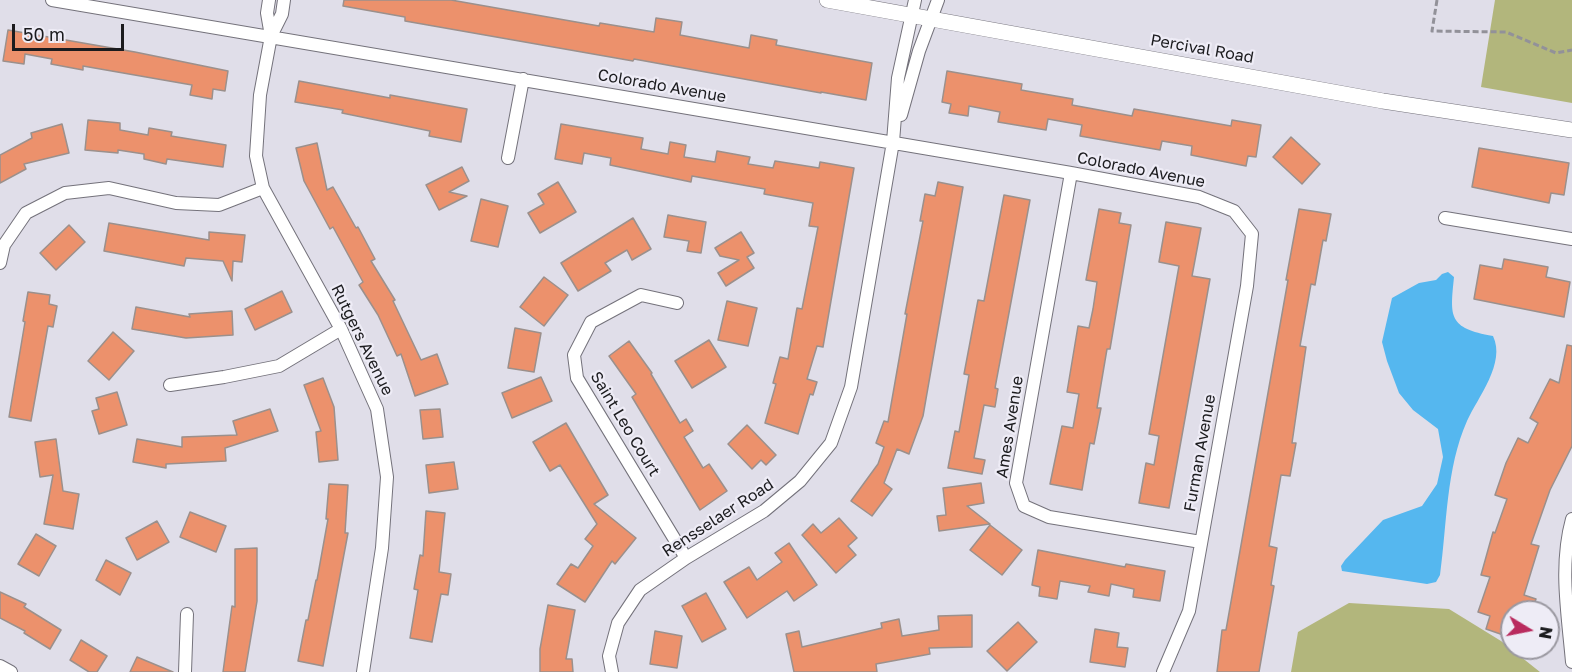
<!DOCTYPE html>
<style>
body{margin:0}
#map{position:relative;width:1572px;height:672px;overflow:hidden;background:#e0dee9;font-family:"Golos Text",sans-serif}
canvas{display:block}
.north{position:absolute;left:1500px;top:600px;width:60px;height:60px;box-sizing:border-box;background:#eeecf6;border:2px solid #9a98a0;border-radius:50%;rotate:100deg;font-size:16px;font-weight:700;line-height:24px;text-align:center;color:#1b1b1e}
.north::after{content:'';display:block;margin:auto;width:21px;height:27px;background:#b92b5e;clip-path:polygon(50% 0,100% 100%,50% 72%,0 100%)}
.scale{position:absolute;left:12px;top:24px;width:112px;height:27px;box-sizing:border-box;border:3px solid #1b1b1e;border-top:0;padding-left:8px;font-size:18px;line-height:21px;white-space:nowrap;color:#1b1b1e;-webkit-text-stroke:4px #eeecf6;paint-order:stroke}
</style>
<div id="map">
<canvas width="1572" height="672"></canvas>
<div class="north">N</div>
<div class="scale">50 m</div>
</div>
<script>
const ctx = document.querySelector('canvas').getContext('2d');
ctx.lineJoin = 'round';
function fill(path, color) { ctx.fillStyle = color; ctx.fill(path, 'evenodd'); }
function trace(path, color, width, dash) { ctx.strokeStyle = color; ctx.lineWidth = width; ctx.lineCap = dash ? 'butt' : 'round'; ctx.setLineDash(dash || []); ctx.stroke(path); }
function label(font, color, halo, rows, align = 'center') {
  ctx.font = font + ' "Golos Text",sans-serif'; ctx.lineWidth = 4.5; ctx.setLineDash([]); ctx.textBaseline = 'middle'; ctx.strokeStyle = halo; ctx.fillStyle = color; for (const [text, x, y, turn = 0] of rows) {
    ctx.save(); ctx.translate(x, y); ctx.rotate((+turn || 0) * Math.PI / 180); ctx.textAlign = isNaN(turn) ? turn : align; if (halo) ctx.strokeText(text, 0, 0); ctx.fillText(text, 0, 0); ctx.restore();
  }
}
fill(new Path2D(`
 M1495,0h77v103l-91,-16z
 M1349,603l100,6 52,32 39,31h-249l7,-40z`), '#b2b67c');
fill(new Path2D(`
 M1448,272l6,5c-4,40 -6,51 39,59 13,27 -15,61 -26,85 -21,47 -20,104 -27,154l-4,7 -9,2 -85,-13 -1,-5 4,-6 38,-40 39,-14 15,-22 6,-27 -5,-28 -25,-19 -14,-17 -12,-32 -5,-19 10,-44 27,-15 17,-3 6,-6z`), '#55b7ef');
const building = new Path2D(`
 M344,0h107l148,26 1,-3 54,9 2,-14 26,4 -2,13 69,13 2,-13 26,5 -1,5 96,18 -6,37 -45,-8v1l-187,-34 -1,2 -228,-40v-4l-62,-11z
 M8,30l127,22 93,19 -3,20 -12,-2 -1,10 -22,-4 2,-10 -109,-19v4l-32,-6 1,-5 -27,-5 -1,10 -21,-3z
 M947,71l75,13 -1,6 52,9 -1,6 60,11 2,-7 97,17 1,-6 29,5 -5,32 -8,-1 -2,10 -55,-11 1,-9 -30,-5 -2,9 -80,-14 2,-11 -34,-6 -2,11 -48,-8 2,-10 -31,-6 -1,10 -19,-3 2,-9 -9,-2z
 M299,81l91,17v-3l77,14 -6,33 -32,-6 1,-5 -88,-18 1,-3 -48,-8z
 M88,120l32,3v7l28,5 1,-7 23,4 -1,4 55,9 -3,22 -56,-8 -1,5 -22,-5v-5l-26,-4v3l-33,-3z
 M62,124l7,29 -45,11 2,5 -26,14v-28l32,-17 -1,-5z
 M561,124l82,14 -2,11 27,5 2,-12 16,3 -2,12 31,5 2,-11 33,6 -2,7 25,4 2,-7 44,7 1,-6 34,6 -31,179 -6,-1 -10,33 10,3 -4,13 -3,-1 -12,40 -33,-11 11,-39 -3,-1 7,-26 8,2 9,-51 5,1 16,-82 -9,-1 4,-23 -49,-9 1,-5 -73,-13 -1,6 -81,-17 1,-7 -27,-5 -2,11 -27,-5z
 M1291,137l29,27 -18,20 -29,-27z
 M317,143l10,47 6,-3 23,41 2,-1 17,32 -4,2 24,39 -2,1 28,59 16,-6 11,30 -33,12 -14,-42 -4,2 -19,-41 -19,-30 4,-3 -30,-55 -3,2 -26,-48 -8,-33z
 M1479,148l90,15 -5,32 -13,-2 -2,10 -77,-16z
 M462,167l7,14 -20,11 18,4 -28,14 -13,-25z
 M558,182l18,30 -36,21 -12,-20 16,-9 -6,-10z
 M938,182l25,5 -40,229 -14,38 -12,-5 -13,34 8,6 -20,27 -21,-15 27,-37 6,-17 -8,-4 8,-22 4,1 19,-108h-2l18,-93h-3l5,-27 10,2z
 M1004,195l26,5 -35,188 3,1 -3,18 -11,-2 -10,53 11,2 -3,14 -34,-6 7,-37 4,1 10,-57 -5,-1 14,-74 6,1z
 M481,199l27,7 -10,41 -27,-6z
 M1099,209l22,4 -2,10 12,2 -21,124h-3l-10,59h4l-7,36 -4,-1 -8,47 -32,-6 12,-58 11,2 6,-34 -12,-2 11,-66 11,2 4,-19 4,-27 -11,-2z
 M1299,209l32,5 -5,27 -3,-1 -8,45 -4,-1 -11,62 6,1 -14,96h4l-6,33 -9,-1 -12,71 8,2 -6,37 3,1 -15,86h-42l5,-42h4l62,-350h-2z
 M668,215l38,7 -5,31 -14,-2 2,-10 -25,-4z
 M633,218l18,31 -19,11 -5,-10 -22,13 6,8 -33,20 -17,-28z
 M1166,222l35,6 -9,48 18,3 -41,229 -30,-5 7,-40 8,2 5,-29 -10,-2 30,-168 -20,-4z
 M109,223l100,17v-8l36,3 -3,27 -9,-1 -1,20 -9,-20 -37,-3 -2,8 -80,-15z
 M69,225l16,17 -29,28 -16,-17z
 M741,232l13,21 -7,4 7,11 -28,18 -8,-13 21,-13 -19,-4 -5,-8z
 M1504,259l44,8 -2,10 24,5 -6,35 -90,-18 6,-34 22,4z
 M544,277l24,18 -24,31 -24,-19z
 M282,291l10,21 -37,18 -10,-21z
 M28,292l22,3 -1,9 8,2 -4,21 -5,-1 -17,95 -22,-4 16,-95 -2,-1z
 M727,301l30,7 -9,38 -30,-6z
 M136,307l54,10 -1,-3 43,-3 1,24 -47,3 -54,-9z
 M515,328l26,5 -7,39 -26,-4z
 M113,332l21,19 -25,29 -21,-19z
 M709,340l17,27 -34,21 -17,-27z
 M629,341l23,32 -1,1 29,49 6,-4 7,12 -9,6 19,31 6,-4 18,27 -27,19 -68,-113 4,-3 -27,-38z
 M1567,345l5,1v100l-22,44 -19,54 8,2 -15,49 12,4 -5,13h-19v26l-26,-9 4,-13 -12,-4 12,-35 -9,-2 12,-43 2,1 12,-34 -12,-4 11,-32 12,-25 10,5 10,-20 -8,-5 20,-39 9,4z
 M541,377l11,24 -40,17 -10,-25z
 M323,378l11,29 4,53 -19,2 -3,-30 5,-1 -17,-46z
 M117,392l10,33 -28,9 -7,-23 7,-2 -3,-11z
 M270,409l8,22 -53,17 1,13 -60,3v4l-33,-6 4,-23 45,8v-10l55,-2 -4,-14z
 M440,409l3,28 -20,2 -3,-29z
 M566,423l42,72 -14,9 42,34 -21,26 -3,-3 -27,41 -28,-18 14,-20 7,4 15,-22 -8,-7 12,-15 -37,-59 -10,6 -17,-29z
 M747,425l29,30 -10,10 -5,-5 -9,9 -24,-25z
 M56,439l7,52 16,3 -6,35 -29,-5 9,-49 -13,2 -5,-35z
 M454,462l4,27 -29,4 -3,-28z
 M981,483l3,20 -17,3 23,18 -51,7 -2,-15 9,-1 -3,-27z
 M329,484l19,1 -3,48h3l-25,133 -25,-5 8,-41h2l8,-40h1l11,-61h-2z
 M426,511l19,2 -6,59 12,2 -3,21 -7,-1 -9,48 -22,-4 8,-48 -4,-1 6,-34 3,1z
 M190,512l36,14 -10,26 -36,-15z
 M839,518l18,20 -9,8 8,9 -20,18 -34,-38 11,-11 8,9z
 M157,521l12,21 -32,18 -11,-22z
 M990,525l32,25 -20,25 -32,-25z
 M36,534l20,12 -17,30 -21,-12z
 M789,543l28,42 -23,16 -7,-10 -40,27 -23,-36 25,-15 8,13 25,-18 -7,-9z
 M257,548v53l-12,71h-22l9,-66 3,1v-58z
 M1038,550l87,17 1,-3 39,7 -5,30 -27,-4 1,-8 -23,-5 -2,12 -21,-4 2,-6 -30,-5 -3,18 -18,-3 1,-9 -8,-2z
 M106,560l25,13 -11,22 -24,-15z
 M0,592l26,12 -2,3 37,23 -11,19 -26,-16 1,-2 -25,-13z
 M706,593l20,36 -24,13 -20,-36z
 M548,605l27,5 -9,49h6l1,13h-33v-23z
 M972,615v32l-43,1 1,6 -54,10 1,8h-83l-8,-38 13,-3 3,16 80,-19 -1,-5 18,-4 3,17 37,-6 -1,-14z
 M1018,622l19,20 -30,29 -20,-20z
 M1095,629l24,4 -2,14 11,1 -3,19 -35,-5z
 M655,631l27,5 -5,32 -27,-4z
 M81,640l26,16 -10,16h-8l-19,-12z
 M137,657l36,15h-43z`);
fill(building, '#ec916c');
trace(building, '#9b908c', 1.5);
const minor = new Path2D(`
 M52,0l1019,173 128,24 35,14 18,23 -5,52 -58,325 -26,61
 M269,0l-2,13 4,23
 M284,0l-2,14 -11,22 -11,59 -4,61 7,32 78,141 36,80 10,68 -5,71 -19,124
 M901,115l18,-64 19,-51
 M508,158l15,-79
 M1071,173l-55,310 8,23 25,11 152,25
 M1445,218l127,21
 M0,263l4,-18 22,-32 39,-20 44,-5 67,15 43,2 44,-17
 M677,303l-36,-8 -50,27 -17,33 3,23 109,180
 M170,385l54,-8 55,-11 62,-37
 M1572,519c-13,47 -4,96 0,143
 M0,666l11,6
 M185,672l2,-58
 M612,672l-3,-16 9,-33 22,-33 46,-32 78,-47 36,-30 31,-38 20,-56 42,-245 5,-64 17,-78`);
const tertiary = new Path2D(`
 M827,0l556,101 189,29`);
trace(minor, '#74727b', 14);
trace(tertiary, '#74727b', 16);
trace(new Path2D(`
 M1437,0l-5,31 74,1 50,21 16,-3`), '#929199', 3, [6, 3]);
trace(minor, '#fff', 12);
trace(tertiary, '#fff', 15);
label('16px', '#1b1b1e', '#eeecf6', [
 ["Percival Road",1202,49,10],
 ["Colorado Avenue",662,86,10],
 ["Colorado Avenue",1141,170,11],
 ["Rutgers Avenue",362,340,64],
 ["Saint Leo Court",625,424,59],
 ["Ames Avenue",1010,427,-81],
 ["Furman Avenue",1200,453,-80],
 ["Rensselaer Road",718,518,-33]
]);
</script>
